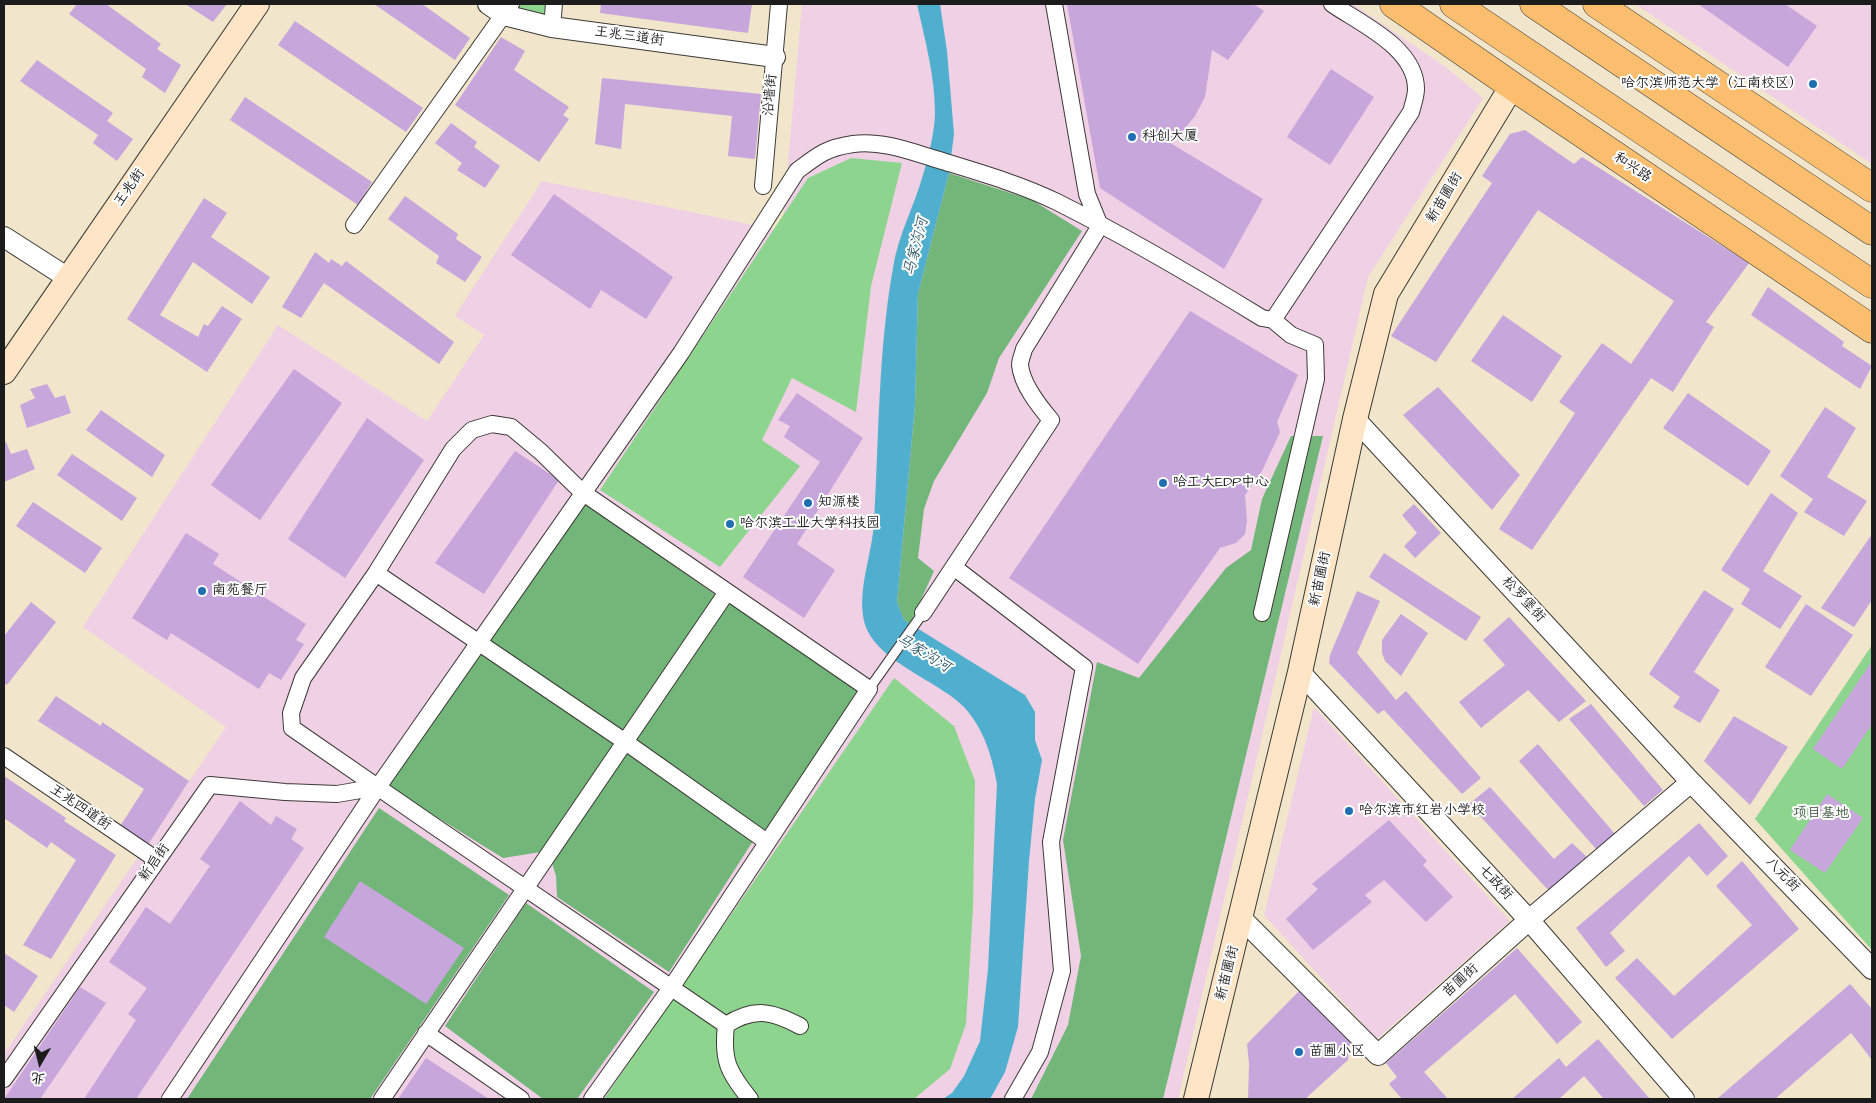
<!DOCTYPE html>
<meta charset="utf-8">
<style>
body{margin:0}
#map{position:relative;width:1876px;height:1103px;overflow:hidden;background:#f1e6cc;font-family:"Architects Daughter","LXGW WenKai TC",sans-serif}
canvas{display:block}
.frame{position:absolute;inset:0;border:5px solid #1c1c1c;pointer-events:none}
.north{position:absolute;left:15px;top:1038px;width:50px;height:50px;-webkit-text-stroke:4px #fff;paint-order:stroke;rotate:188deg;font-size:14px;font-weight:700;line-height:20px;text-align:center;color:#1c1c1c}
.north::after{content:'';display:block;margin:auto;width:18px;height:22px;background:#1c1c1c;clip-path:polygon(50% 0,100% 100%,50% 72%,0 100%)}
</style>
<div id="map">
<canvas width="1876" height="1103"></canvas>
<div class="frame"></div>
<div class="north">北</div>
</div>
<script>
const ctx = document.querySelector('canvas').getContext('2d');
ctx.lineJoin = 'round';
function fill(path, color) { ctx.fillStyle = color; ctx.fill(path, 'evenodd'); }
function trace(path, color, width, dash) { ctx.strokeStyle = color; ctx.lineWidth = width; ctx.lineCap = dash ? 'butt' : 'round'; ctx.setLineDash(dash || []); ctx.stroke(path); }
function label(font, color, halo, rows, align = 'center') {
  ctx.font = font + ' "Architects Daughter","LXGW WenKai TC",sans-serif'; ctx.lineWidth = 4; ctx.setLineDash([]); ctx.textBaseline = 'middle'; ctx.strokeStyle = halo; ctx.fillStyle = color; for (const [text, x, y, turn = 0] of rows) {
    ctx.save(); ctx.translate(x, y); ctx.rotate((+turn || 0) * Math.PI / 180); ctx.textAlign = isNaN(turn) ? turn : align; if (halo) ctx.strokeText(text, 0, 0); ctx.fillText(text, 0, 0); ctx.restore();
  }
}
fill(new Path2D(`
 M802,4h551l94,64 36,30 -115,179 -190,822h-1174v-45l222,-327 -143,-100 195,-302 149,96 57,-86 -29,-19 87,-135 240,50z
 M1635,4h237v160z
 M1314,707l196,214 -133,118 -113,-124z`), '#f0d0e5');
fill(new Path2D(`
 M512,4h37l-1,17 -44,-6z
 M851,158l51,5 -31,123 -15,126 -64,-34 -30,62 38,26 -80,101 -120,-77 208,-312z
 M1872,645v305l-117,-131z
 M894,678l60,48 21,55 -2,127 -7,116 -16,45 -36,30h-310z`), '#8dd48e');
fill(new Path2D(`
 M949,173l83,27 50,31 -83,127 -12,35 -53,88 -10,28 -6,49 16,13 -24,53 -6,-4 -7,-18 18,-197 3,-112z
 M1291,436h32l-160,663h-132l37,-74 13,-69 -18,-116 34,-178 42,16 87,-110 25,-18 11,-51z
 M583,502l134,94 -94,138 -133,-94z
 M728,602l130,88 -93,143 -132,-93z
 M481,651l134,91 -74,110 -38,6 -118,-73z
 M626,750l127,91 -84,131 -112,-75 -1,-21 -5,-16z
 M379,808l130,87 -139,204h-183z
 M526,903l128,89 -77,107h-34l-98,-73z`), '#72b679');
fill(new Path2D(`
 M917,4h23l7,47 7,83 -5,39 -31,120 -3,112 -18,197 7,18 121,75 10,17v28l7,20 -7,39 -6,62 -11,166 -13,45 -15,27h-47l9,-6 12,-17 16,-35 8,-72 9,-185c-5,-28 -13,-55 -33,-77 -27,-28 -97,-48 -101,-92 -4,-30 9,-62 11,-92 5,-85 4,-171 19,-255 5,-33 21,-61 30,-93 5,-16 12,-45 12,-62 0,-37 -10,-73 -18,-109z`), '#50afce');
fill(new Path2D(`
 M77,4h29l55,40 -4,5 24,16 -16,28 -23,-16 4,-8 -77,-55z
 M185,4h42l-14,18z
 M374,4h48l48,34 -15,22z
 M601,4h151l-4,29 -148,-20z
 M1067,4h186l11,7 -36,49 -16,-10 -7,47 -10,19 -14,17 -14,8 96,58 -39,70 -124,-81z
 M1698,4h87l32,22 -29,41z
 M295,21l128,87 -17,24 -128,-87z
 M501,37l24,14 -11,19 55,37 -6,8 6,4 -30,43 -84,-57z
 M37,60l76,53 -6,8 26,18 -16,22 -24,-18 5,-8 -78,-54z
 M1331,69l43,28 -44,68 -43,-28z
 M602,78l159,16 -6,65 -27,-3 4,-40 -107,-12 -4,45 -26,-5z
 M245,97l127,85 -14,23 -128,-85z
 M451,123l26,19 -3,5 26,19 -15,22 -28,-18 5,-7 -27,-20z
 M1525,130l49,34 8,-7 167,106 -43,59 8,5 -41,65 -22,-14 -119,172 -33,-21 76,-116 -16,-11 43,-59 29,21 43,-63 -136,-91 -102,152 -45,-26 101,-153 -10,-7 28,-42z
 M554,194l119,83 -27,42 -45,-29 -11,19 -79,-54z
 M405,196l53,38 -2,5 26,18 -17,25 -29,-19 3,-7 -51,-37z
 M204,198l23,15 -16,24 59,40 -18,27 -59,-42 -33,53 38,22 6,-13 4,2 14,-20 20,13 -35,53 -80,-53z
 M315,252l14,11 2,-4 11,7 4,-5 108,81 -15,22 -115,-81 -23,35 -19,-11z
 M1768,287l76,55 -2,4 30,20 -12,23 -109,-74z
 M1190,311l108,64 -21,47 3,10 -18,39 -17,24 2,26 -2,13 -9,9 -16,5 -82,116 -129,-86z
 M1503,315l59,41 -30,46 -61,-41z
 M294,369l48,34 -82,117 -49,-35z
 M47,384l8,14 10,-3 6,18 -44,15 -7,-23 15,-7 -5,-9z
 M1438,387l82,88 -28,35 -89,-95z
 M797,393l66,45 -66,106 38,26 -31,48 -61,-41 77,-115 -36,-25 6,-11 -12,-6z
 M1688,393l83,58 -23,35 -85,-58z
 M1825,407l31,21 -29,49 40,24 -23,35 -40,-24 9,-13 -33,-23z
 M101,410l64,45 -13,22 -66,-47z
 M367,418l57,42 -79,118 -57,-39z
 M6,442l5,12 16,-5 8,20 -31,13v-39z
 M515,451l44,29 -75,114 -49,-31z
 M72,454l65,44 -15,23 -65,-46z
 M1771,493l27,20 -35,58 39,25 -22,33 -39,-25 9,-15 -29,-19z
 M33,502l69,46 -17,25 -69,-47z
 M1414,504l27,29 -26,25 -11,-12 13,-13 -15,-18z
 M186,533l33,21 -6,10 93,60 -10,16 8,4 -23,36 -12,-7 -10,16 -88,-56 -4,7 -35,-22z
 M1872,534v66l-18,27 -33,-19z
 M1384,553l97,64 -15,24 -97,-64z
 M1704,590l30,19 -40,63 26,18 -20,33 -27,-16 7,-10 -31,-23z
 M1357,591l23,10 -23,52 39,47 10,-9 75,87 -19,16 -78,-84 -6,4 -49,-51 1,-8z
 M31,602l25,20 -49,63 -3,-2v-47z
 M1806,604l47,31 -42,61 -46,-29z
 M1401,614l27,19 -27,43 -16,-15 -3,-8v-13z
 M1509,617l77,84 -27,21 -31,-32 -47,38 -22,-26 46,-37 -22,-25z
 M1872,661v63l-30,45 -29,-20z
 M56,696l45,30 1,-4 87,59 -42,65 -28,-18 25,-39 -106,-68z
 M1591,704l72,86 -19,16 -75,-87z
 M1734,716l54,31 -38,58 -46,-44z
 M1538,744l77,90 -19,15 -77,-88z
 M4,776l62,42 -2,3 52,34 -65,104 -28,-14 53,-85 -25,-18 -4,6 -43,-30z
 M1490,787l64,72 18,-16 16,15 -38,34 -81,-88z
 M1827,794l36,24 -38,55 -35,-23z
 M240,801l31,24 5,-9 21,13 -6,10 13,9 -168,251h-52l52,-79 -8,-6 19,-26 -38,-26 37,-55 24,17 40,-58 -10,-7z
 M1389,820l38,41 -4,4 30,32 -27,25 -42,-42 -19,15 7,7 -59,48 -27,-31 32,-30 -6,-5z
 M1699,823l29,33 -21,20 -18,-20 -79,77 15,18 -19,16 -30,-39z
 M1742,861l57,68 -127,110 -57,-61 22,-20 37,38 78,-71 -36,-39z
 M360,881l104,67 -38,56 -102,-67z
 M1517,948l65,74 -25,22 -42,-50 -91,78 24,27h-46l-13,-15 8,-7 -11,-14z
 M4,953l34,23 -24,36 -10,-7z
 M1850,984l22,25v51l-21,-27 -76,66 -57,-1z
 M80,987l26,16 -66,96h-36z
 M1299,991l51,51 -2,18 -43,39h-57l1,-35 -2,-20z
 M1598,1039l52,60h-46l-20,-23 -25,23h-47l47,-41 7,9z
 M426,1058l63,41h-91z`), '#c6a6db');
const service = new Path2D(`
 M869,689l54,-76`);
const minor = new Path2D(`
 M552,27l2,-23
 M763,186l16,-182
 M354,225l157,-221
 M955,568l129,99 -33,175 11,129 -22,81 -27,47
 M376,573l248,168 143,101
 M923,613l128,-193c-12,-14 -29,-35 -31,-55 0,-5 3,-11 4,-16l76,-123 -13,-32 -33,-190
 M1262,613l54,-234 -1,-34 -24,-10 -18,-15
 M4,756l153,104
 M426,1033l95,66
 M4,1079l206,-294 75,7 52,2 41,-7
 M170,1099l208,-312 303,-434 116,-182c21,-16 29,-23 56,-27 29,-4 59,8 86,16 39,12 81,24 118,42 70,35 138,75 205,116l11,2 138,-208c2,-7 5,-16 5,-23 0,-41 -55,-65 -84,-85
 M382,1099l345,-507
 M592,1099l79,-111 198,-299 -287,-197 -41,-40 -30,-25 -19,-3 -20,6 -19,19 -77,124 -73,105 -12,35 1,15c144,100 289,199 434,297
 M750,1099c-22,-27 -28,-39 -24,-74 28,-18 46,-14 74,1`);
const tertiary = new Path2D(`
 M488,4l16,11 48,12 223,30
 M4,237l64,41
 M1355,419l336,363 181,187
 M1300,672l229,248 155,179
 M1242,919l136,136 151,-135 162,-138`);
const secondary = new Path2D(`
 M4,372l253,-368
 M1196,1099l104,-427 55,-253 31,-125 126,-208`);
const trunk = new Path2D(`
 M1394,4l130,90 348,235
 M1454,4l418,280
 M1534,4l338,227
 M1597,4l275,184`);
trace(service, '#3c3a36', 11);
trace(minor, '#3c3a36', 18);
trace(tertiary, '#3c3a36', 22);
trace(secondary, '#3c3a36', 26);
trace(trunk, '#3c3a36', 29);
trace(service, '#fff', 9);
trace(minor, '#fff', 16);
trace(tertiary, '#fff', 20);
trace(secondary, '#fde5c5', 24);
trace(trunk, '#fabe6e', 28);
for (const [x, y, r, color] of [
 [1813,84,5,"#1f6fb2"],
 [1132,137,5,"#1f6fb2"],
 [1163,483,5,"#1f6fb2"],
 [808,503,5,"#1f6fb2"],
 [730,524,5,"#1f6fb2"],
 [202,591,5,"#1f6fb2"],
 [1349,811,5,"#1f6fb2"],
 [1299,1052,5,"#1f6fb2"]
]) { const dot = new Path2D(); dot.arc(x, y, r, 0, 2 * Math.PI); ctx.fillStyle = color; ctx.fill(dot); trace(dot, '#fff', 2); }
label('14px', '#1c1c1c', '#fff', [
 ["王兆三道街",629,37,8],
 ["沿墙街",771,95,-85],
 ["和兴路",1632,168,34],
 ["王兆街",130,188,-55],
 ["新苗圃街",1445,198,-59],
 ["新苗圃街",1321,579,-78],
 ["松罗堡街",1523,600,47],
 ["王兆四道街",80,808,34],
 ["新启街",155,863,-55],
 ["八元街",1782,875,46],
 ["七政街",1495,883,47],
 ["新苗圃街",1228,973,-76],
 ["苗圃街",1461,981,-42]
]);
label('14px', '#1c1c1c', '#fff', [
 ["哈尔滨师范大学（江南校区）",1803,84,"right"],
 ["科创大厦",1142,137],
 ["哈工大EDP中心",1173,483],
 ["知源楼",818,503],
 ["哈尔滨工业大学科技园",740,524],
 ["南苑餐厅",212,591],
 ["哈尔滨市红岩小学校",1359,811],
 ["苗圃小区",1309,1052]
], 'left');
label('14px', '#445c44', '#fff', [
 ["项目基地",1821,814]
]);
label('italic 15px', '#335e6c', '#fff', [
 ["马家沟河",917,247,-76],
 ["马家沟河",923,654,31]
]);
</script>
